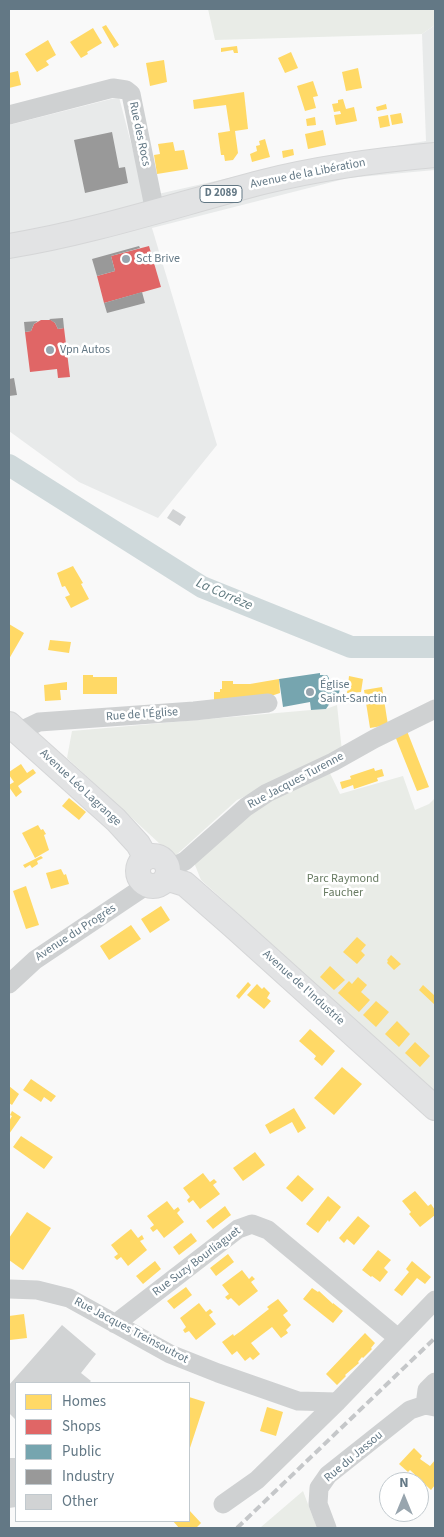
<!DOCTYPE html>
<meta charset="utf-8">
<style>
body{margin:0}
#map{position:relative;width:444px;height:1537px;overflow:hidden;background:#f9f9f9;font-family:"Source Sans 3",sans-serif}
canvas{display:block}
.frame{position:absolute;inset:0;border:10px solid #637885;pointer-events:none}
.legend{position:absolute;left:15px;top:1382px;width:175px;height:140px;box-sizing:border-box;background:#fff;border:1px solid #c1c9ce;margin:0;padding:6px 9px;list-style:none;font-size:15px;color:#637885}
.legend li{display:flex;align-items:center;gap:10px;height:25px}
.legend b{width:25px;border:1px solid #c1c9ce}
.north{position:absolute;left:379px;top:1472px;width:50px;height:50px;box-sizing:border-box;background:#fff;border:1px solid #c1c9ce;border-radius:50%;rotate:0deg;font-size:14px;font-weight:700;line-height:20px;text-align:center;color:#637885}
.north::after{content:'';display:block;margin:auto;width:18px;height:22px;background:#98a5ae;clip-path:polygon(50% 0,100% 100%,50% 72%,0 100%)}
</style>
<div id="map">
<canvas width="444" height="1537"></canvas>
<div class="frame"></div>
<ul class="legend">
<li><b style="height:14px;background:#ffd966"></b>Homes</li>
<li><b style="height:14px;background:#e06666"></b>Shops</li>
<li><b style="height:14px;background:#76a5af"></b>Public</li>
<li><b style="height:14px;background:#999"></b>Industry</li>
<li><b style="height:14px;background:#d1d3d4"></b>Other</li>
</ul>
<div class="north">N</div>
</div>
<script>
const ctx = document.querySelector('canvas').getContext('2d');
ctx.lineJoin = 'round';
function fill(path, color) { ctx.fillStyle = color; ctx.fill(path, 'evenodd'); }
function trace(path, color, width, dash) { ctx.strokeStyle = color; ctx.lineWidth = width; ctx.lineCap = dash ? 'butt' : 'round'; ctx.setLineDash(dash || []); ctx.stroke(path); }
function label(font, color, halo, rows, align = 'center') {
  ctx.font = font + ' "Source Sans 3",sans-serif'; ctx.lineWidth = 5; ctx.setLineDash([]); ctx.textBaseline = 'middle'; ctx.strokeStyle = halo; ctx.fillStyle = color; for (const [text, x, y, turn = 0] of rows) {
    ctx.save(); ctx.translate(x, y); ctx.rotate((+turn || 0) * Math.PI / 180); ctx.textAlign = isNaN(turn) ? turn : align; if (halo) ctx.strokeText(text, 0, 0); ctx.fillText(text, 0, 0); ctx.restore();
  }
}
fill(new Path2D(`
 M435,25v145l-87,8 -196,50 65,217 -59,73 -79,-36 -70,-51v-306l110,-28 26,100 154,-35 127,-21 -4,-107z`), '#e8eaea');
fill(new Path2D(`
 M208,9h227v16l-13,9 -207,6z
 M337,705l5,46 -105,49 -63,57 -107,-99 5,-27 239,-21 15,-1z
 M326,765l14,29 63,-18 12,34 14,-6 6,-6v294l-234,-212 -10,-25 55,-48z
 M303,1491l14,37h-56v-1z`), '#e9ece7');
fill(new Path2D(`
 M106,25l13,20 -5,3 -12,-21z
 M93,28l9,15 -15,9 1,2 -7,4 -11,-16z
 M48,40l8,15 -10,6 3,4 -12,7 -12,-18z
 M237,46l1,7h-4l-1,-3 -12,2v-4z
 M291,52l7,16 -13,5 -7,-15z
 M164,60l3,22 -17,4 -4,-23z
 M358,68l4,20 -16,3 -4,-19z
 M18,71l3,14 -12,3v-15z
 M313,81l5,15 -5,1 3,11 -11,3 -8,-25z
 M244,92l4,37 -13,2 3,22 -5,7 -8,1 -1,-6h-3l-3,-22 12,-2 -4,-26 -32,4 -1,-9z
 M343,99l3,10 8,-2 3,14 -21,4 -2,-10 7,-1 -1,-3 -6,1 -2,-8 6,-1v-3z
 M386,104l1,5 -10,2 -1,-4z
 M401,113l2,10 -11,2 -2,-10z
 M388,115l2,11 -10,2 -2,-11z
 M315,117l1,8 -9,1 -1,-7z
 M323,130l3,15 -18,4 -3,-15z
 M265,139l5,18 -18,5 -2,-8 7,-3 -1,-5 4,-1 -1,-4z
 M173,142l2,9 9,-1 4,19 -31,5 -3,-19 6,-1 -2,-10z
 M293,149l1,6 -11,3 -1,-7z
 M73,566l10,17 -2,1 8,15 -18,9 -6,-11 5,-2 -5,-9 -3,1 -5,-14z
 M9,624l15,9 -15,26z
 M50,640l21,2 -2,11 -21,-3z
 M83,675h10v2h24v17h-34z
 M349,676l14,3 -2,13 -14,1z
 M279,679l1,14 -18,6 -48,4v-11h6v-3h2v-8h11v3h17z
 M67,682v8h-7l1,10 -16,1 -1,-16z
 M382,687l6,38 -18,3 -6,-38z
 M407,731l22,56 -12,4 -22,-55z
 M21,764l6,9 6,-4 3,4 -18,13 4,6 -6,5 -7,-10v-2l5,-3 -5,-7v-3z
 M374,768l1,3 7,-2 2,7 -7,2 1,3 -24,8 -1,-4 -11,4 -2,-7 11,-3 -1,-3z
 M69,798l17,14 -7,8 -17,-14z
 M38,825l3,5 2,-1 3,5 -2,1 5,15 -14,8 -13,-25z
 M41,856l2,2 -6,3 1,3 -6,4 -2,-3 -5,3 -2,-3z
 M61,869l3,6 2,-1 3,10 -18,5 -5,-16z
 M26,886l13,39 -13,4 -13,-38z
 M161,906l9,14 -20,13 -9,-14z
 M131,925l10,14 -32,21 -9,-14z
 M357,937l9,8 -5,6 4,4 -8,9 -14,-12z
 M391,955l10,9 -7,6 -7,-7 1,-2 -1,-1z
 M330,966l15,14 -11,10 -14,-13z
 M358,977l9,8 -6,7 9,8 -11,12 -21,-19 11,-12 3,3z
 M248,982l3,3 -12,14 -3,-3z
 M257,984l5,5 2,-2 6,6 -3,5 4,3 -7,8 -17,-14z
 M423,985l12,11v9l-16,-15z
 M376,1001l13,11 -13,15 -13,-12z
 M397,1021l13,13 -11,13 -14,-13z
 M310,1029l25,22 -13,15 -8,-7 2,-3 -17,-15z
 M415,1042l15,14 -10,11 -15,-14z
 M342,1067l20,17 -28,31 -20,-17z
 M31,1079l25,17 -5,6 -7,-5 -3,5 -18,-12z
 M9,1086l10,8 -7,11 -3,-2z
 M294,1108l12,20 -8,5 -6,-11 -22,12 -5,-9z
 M12,1111l9,6 -12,17v-13l3,-5 -2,-1z
 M21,1136l32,21 -9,12 -31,-22z
 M255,1152l10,13 -22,16 -10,-13z
 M203,1173l7,9 4,-3 3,3 -4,3 7,9 -20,15 -7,-9 -4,3 -2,-3 3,-3 -7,-9z
 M298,1175l16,14 -12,13 -16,-14z
 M415,1191l13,15 3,-2 4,6v5l-15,12 -11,-13 2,-2 -9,-11z
 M328,1196l13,11 -12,15 -1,-2 -10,13 -12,-9z
 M167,1201l7,9 4,-3 2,3 -3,3 7,9 -20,16 -7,-9 -4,3 -3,-4 4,-3 -7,-9z
 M225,1206l6,9 -18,14 -7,-8z
 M27,1212l24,16 -28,42 -14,-10v-22z
 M358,1216l12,10 -16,19 -7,-6 -3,4 -5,-5z
 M131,1229l7,9 4,-3 2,4 -4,2 7,9 -19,16 -7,-9 -4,3 -3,-3 4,-3 -7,-9z
 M191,1233l6,8 -18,14 -6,-8z
 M378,1250l13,10 -7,8 4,4 -8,10 -8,-6 -1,1 -9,-7z
 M228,1254l6,8 -18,14 -6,-8z
 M155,1261l6,8 -18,15 -7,-8z
 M412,1261l19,16 -6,7 -8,-6 -15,18 -8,-6 15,-18 -3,-3z
 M242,1270l7,9 3,-3 3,3 -4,3 7,9 -19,15 -8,-8 -3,2 -3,-3 4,-3 -7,-9z
 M186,1287l6,8 -18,14 -7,-8z
 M312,1288l6,4 1,-1 14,13v-1l10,8 -10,12 -30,-24z
 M278,1299l10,12 -5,4 8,10 -5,5 2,3 -7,5 -9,-11 -21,16 9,11 -7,6 -3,-3 -5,4 -8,-10 -5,4 -10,-13 11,-8 1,2 7,-5 28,-22 -2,-2z
 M199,1303l7,9 4,-3 3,3 -4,3 7,9 -20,16 -7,-9 -4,2 -2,-3 3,-3 -6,-9z
 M24,1314l3,24 -17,2 -1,-24z
 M365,1333l10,10 -4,5 1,1 -9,9 -1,-1 -4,5 1,1 -14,12 1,1 -9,9 -11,-11z
 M189,1397l16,5 -16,49z
 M267,1407l16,5 -7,24 -16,-5z
 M414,1448l8,8 -2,3 10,7 5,-6v25l-4,5 -21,-20 -2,2 -9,-8z
 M189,1510l12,13 -5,5h-17l-6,-7h16z`), '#ffd966');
fill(new Path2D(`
 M149,246l12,41 -57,16 -7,-27 18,-5 -4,-15z
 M41,320h10l4,3 3,6 6,-1 6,49 -12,1 -1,-9 -27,3 -5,-40 6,-1 3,-7z`), '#e06666');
fill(new Path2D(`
 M320,673v2h7l2,3 -1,4 8,1 4,6 -1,4 -3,4 -9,2 3,4 -4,6 -15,1 -1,-8 -27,5 -4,-28z`), '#76a5af');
fill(new Path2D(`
 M112,132l7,36 6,-1 3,16 -43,10 -11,-53z
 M139,246l1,2 -29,8 4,15 -18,5 -5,-17z
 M142,292l3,11 -38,10 -3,-10z
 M63,318l1,10 -6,1 -3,-6 -6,-4z
 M38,321l-4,3 -3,7 -6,1 -1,-10z
 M14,378l3,17 -8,1v-17z`), '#999');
trace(new Path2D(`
 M9,465l193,122 149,60h84`), '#cfd9db', 22);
fill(new Path2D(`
 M173,509l13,8 -6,9 -13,-8z
 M62,1325l34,29 -15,19 10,8 -2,2h-73v37l-7,-7v-28z
 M9,1458h7v49l-7,1z`), '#d1d3d4');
const major = new Path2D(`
 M9,246c86,-14 169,-42 254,-64 56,-14 114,-22 172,-27
 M9,724l107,96 22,24 8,14
 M138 871a15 15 0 1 1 30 0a15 15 0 1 1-30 0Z
 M166,878l19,6 48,42 202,182`);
trace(major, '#d5d6d7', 26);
trace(new Path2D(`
 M9,115l104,-27 13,2 5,4 24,118
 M18,732l21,-10 155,-11 74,-8
 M167,868l10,-3 8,-4 61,-54 21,-14 66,-31 41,-23 61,-30
 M9,984l26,-24 112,-75
 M9,1289l28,1 32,8 101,56 48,19 80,28 39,1
 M115,1324l123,-95 14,-5 16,6 130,108
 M425,1405l2,-15 8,-8
 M223,1504l34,-24 80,-78 98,-102
 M327,1528l-9,-24 1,-16 9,-13 82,-65 15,-5 10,2`), '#cfd1d2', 19);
trace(major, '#e2e3e4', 24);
trace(new Path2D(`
 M237,1528l198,-190`), '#c5c7c9', 4, [8, 4]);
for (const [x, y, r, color] of [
 [126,259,5,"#98a5ae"],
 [50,350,5,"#98a5ae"],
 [310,692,5,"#98a5ae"]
]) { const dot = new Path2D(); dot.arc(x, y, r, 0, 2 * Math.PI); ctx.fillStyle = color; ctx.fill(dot); trace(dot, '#fff', 2); }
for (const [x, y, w] of [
 [221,194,42]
]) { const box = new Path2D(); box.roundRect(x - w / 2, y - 8.5, w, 17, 4); ctx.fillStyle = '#fff'; ctx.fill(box); trace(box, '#637885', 1); }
label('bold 11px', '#637885', null, [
 ["D 2089",221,194]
]);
label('12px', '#637885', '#fff', [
 ["Rue des Rocs",139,134,78],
 ["Avenue de la Libération",308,174,-11],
 ["Rue de l'Église",142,715,-4],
 ["Rue Jacques Turenne",296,781,-28],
 ["Avenue Léo Lagrange",80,788,43],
 ["Avenue du Progrès",76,933,-33],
 ["Avenue de l'Industrie",303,988,42],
 ["Rue Suzy Bourliaguet",197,1262,-37],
 ["Rue Jacques Treinsoutrot",131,1331,28],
 ["Rue du Jassou",354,1457,-40]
]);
label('12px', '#637885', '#fff', [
 ["Sct Brive",136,259],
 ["Vpn Autos",60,350],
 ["Église",320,685],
 ["Saint-Sanctin",320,699]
], 'left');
label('12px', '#687b62', '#fff', [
 ["Parc Raymond",343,879],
 ["Faucher",343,893]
]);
label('italic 14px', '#5e787e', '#fff', [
 ["La Corrèze",224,595,24]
]);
</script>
